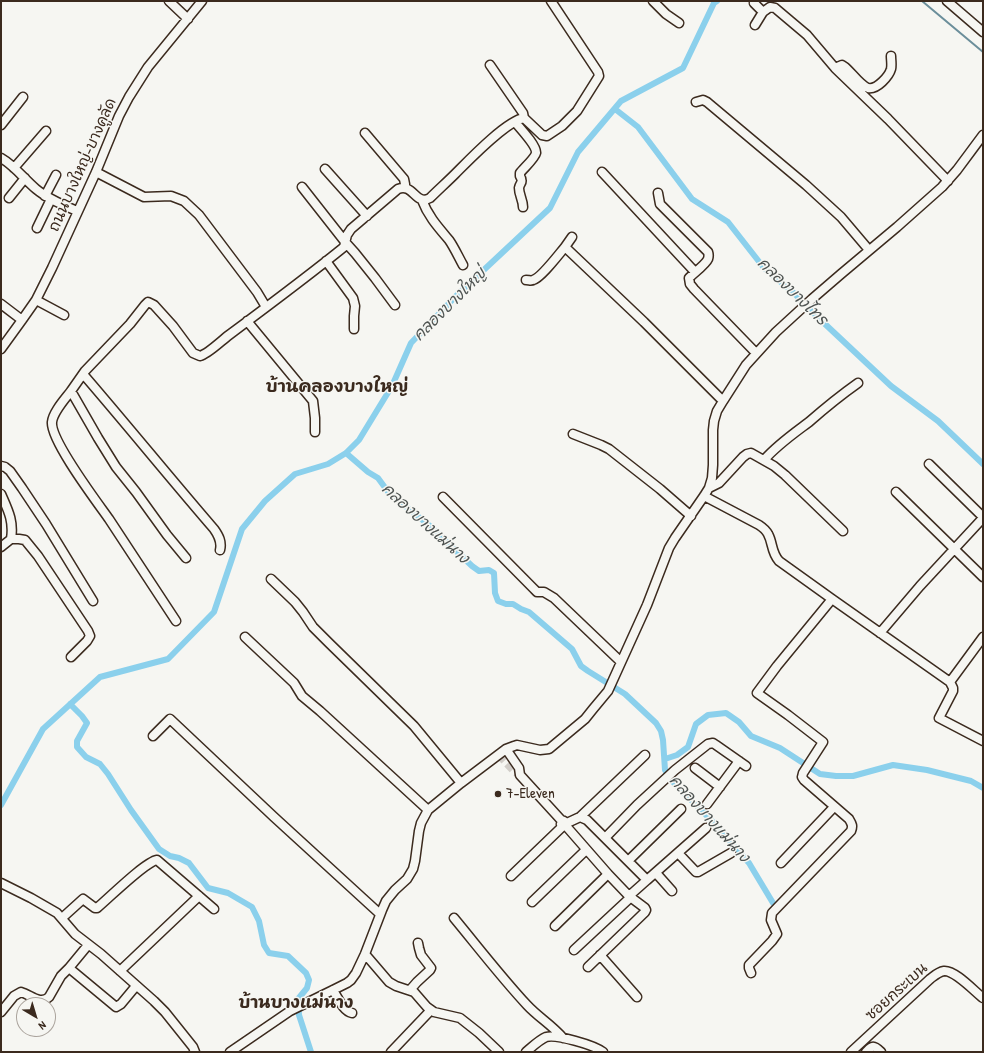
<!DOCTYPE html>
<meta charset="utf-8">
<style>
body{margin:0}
#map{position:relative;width:984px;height:1053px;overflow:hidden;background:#f6f6f2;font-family:"Patrick Hand",sans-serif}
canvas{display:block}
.frame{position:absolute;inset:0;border:2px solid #3b2a1e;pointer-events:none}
.north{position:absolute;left:16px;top:997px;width:40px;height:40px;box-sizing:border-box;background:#f6f6f2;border:1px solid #aba49d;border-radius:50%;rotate:142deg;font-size:11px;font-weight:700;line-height:16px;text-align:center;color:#3b2a1e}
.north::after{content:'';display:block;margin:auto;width:14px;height:18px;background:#3b2a1e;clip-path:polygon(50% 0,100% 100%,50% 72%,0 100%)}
</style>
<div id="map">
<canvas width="984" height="1053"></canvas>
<div class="frame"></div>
<div class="north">N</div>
</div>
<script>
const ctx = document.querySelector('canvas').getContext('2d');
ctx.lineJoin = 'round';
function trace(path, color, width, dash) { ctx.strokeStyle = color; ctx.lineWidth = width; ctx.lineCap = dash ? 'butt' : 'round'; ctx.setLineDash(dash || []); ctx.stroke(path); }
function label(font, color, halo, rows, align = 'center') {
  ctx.font = font + ' "Patrick Hand","Playpen Sans Thai",sans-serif'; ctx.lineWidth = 3; ctx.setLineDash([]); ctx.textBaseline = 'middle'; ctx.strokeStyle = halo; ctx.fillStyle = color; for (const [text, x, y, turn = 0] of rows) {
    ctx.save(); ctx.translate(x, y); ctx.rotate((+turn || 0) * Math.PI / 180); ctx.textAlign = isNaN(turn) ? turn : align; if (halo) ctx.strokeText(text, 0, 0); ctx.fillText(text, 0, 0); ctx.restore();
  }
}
trace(new Path2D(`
 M922,1l61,51`), '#6b8e9a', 2);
trace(new Path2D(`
 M615,109l23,18 54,72 36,23 36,46 31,26 14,15 82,77 47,35 45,43
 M346,453l22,19 10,6 11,15 41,33 42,40 7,5 10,-1 5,3 1,20 3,8 8,3h7l8,5 8,3 43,37 9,17 7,5 37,23 31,29 5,8 2,9 2,30 6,10 39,39 39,44 24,40
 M70,704l12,12 5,7 -10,18v6l9,10 14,7 8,10 23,36 28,39 11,7 9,2 10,5 19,25 20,5 24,14 7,14 5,24 5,8 19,3 18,17 3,7 -2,8 -9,11 1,16 12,37
 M665,759l12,-4 11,-8 8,-23 12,-9 18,-2 13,9 12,14 29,12 40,26 16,2h17l40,-11 34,5 44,11 12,7
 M1,805l42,-76 57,-52 68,-18 46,-47 28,-83 23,-28 30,-27 33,-10 18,-11 13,-13 33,-54 19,-43 46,-48 93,-87 28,-56 43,-51 62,-33 31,-65 3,-2`), '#8bd0ec', 6);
trace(new Path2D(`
 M499,755l15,16 6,4`), '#d1cdc8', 8, [8, 4]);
const minor = new Path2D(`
 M169,1l19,18
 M653,1l13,13 13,9
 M947,1l36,31
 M754,3l9,9 7,-5 5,1 32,27 28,33 53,51 60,62
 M755,25l8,-13
 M490,65l33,48 1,5
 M835,68l7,-3 3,2c6,5 16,19 23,21 9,2 21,-12 23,-19 1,-4 0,-9 0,-13
 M696,102l7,-2 4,2 99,83 35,32 28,33
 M515,122c5,6 22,24 21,31 -1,5 -12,15 -16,20v3c4,7 0,6 -1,12 0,7 4,12 4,19
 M1,125l22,-28
 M365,133l39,46 1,5v4
 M1,158c14,8 23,21 35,31 12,10 27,16 41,22
 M14,168l32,-37
 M325,169l42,47
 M96,172l48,25 27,-1 13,5 15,14 58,77 9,15
 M602,172l93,100
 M302,187l44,56 9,10 20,25 20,27
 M658,193l2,11 48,48c1,3 1,4 0,7 -2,5 -14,14 -19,19l1,6 4,5 62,64
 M45,196l11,-21
 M9,198l16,-20
 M422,200c6,16 16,27 27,40 5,7 9,16 14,25
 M37,228l14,-29
 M572,237l-7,10 79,75 79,79
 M326,261l27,37 2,8 -1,10v13
 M526,280c3,0 5,1 7,0 8,-2 26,-26 32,-33
 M36,300l28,15
 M1,304l21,16
 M247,321l66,80 2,17v14
 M1,349l21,-29 14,-20 16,-32 44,-96 23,-56 10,-19 19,-30 54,-66
 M83,374c44,51 87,104 131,155 5,7 8,13 6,21
 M71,391c-6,8 -18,21 -19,31 -2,18 45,80 57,97 22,34 45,68 67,102
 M573,434l28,11 8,4 51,40 31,27
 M764,460c13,-15 29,-26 45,-38 16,-14 32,-27 49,-39
 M929,464l54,53
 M1,466l4,1 5,4 12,17 24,36 47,77
 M709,488l10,-5 24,-26 4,-3 4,-1 23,13 11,9 58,56
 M896,492l87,85
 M1,494c7,16 13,27 10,45l-10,8
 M704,496l55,29c3,2 7,5 9,9 5,9 3,18 11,27l53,38 118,83 3,6v3l-14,27 44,23
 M443,497l90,91 4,4h7l10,6 67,64
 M11,539h8l6,1 13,16 50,75 2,5 -3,5 -16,16
 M186,558l-19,-23 -31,-43 -20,-25 -18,-29 -27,-47 14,-20 45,-47 15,-19 3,-3 6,3 19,21 20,27 7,3c8,-2 21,-15 29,-21 39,-29 78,-58 115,-88l3,-12 4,-6 47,-40c16,-6 17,17 32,9 8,-8 17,-16 25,-24 14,-14 51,-53 69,-56l18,17 5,1 15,-10 15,-15 22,-35 -1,-4 -47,-71
 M271,579l24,23 8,10 10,15 16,16 85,83 47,57
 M880,633l40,-47 63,-68
 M245,637l49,46 8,13 18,15 108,99
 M950,682l33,-45
 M153,736l17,-17 104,98 106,97
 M506,749l13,19 1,7 42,46
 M695,768l25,19
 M707,804l32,-43
 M580,817l65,-62
 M566,826l42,48 21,22 18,-16 -60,-60 -7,-3 -13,6 -1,3h-2l-3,-2 3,-3 3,2
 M605,838l32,-33 38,-35 33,-26 5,-1 3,2 30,21
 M678,853l18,19h2l33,-19
 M628,861l53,-52
 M781,863l53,-56
 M656,873l16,18
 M511,876l52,-50
 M647,880l59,-52
 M1,883l30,15 26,15 18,21 26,20 53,47 11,11 28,35 2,5
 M532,902l54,-52
 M62,918l21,-19 12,9h2c12,-10 48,-46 60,-48l57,49
 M454,918c24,29 47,59 73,87 11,12 25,20 36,33
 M555,926l53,-52
 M88,945l-19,23 47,39 5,-3 15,-18
 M574,950l57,-53
 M365,954l24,28 7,4 18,6 13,15 7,5 26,6 19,15 20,19
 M600,955l37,42
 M588,967l57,-55 1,-2 -1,-2 -16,-12
 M120,971l79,-75
 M751,973l-2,-5v-3l23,-24 5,-7 -6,-14 1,-7 79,-82c2,-5 1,-7 -2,-12l-45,-39 -2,-3 1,-4 20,-31 -35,-27 -31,-22 20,-27 55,-67
 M333,990c5,8 10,21 19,23
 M410,990l7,-8 13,-12 1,-2 -10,-13 -2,-7 -1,-5
 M1,1012l13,-16 7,-4c10,3 19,13 28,5l12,-21 8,-8
 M230,1052l60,-41 43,-21 14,-7 4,-3 5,-7 9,-19 17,-44 4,-9 9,-11 12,-11 6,-10 2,-8 4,-30 2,-8 7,-13 33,-27 45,-34 8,-3 3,-1 23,5 9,-1 36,-30 8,-10 15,-18 39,-86 22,-57 6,-10 29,-42 5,-8 3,-10 1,-13v-35l1,-9 3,-10 6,-10 23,-36 30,-33 36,-33 29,-25 56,-47 45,-40 15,-17 26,-35
 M391,1052l40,-42
 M526,1052c6,-5 13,-12 20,-15 10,-3 48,8 57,15
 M851,1052l79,-73c4,-3 8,-7 14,-8 11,-1 30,20 39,27
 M866,1052c6,-7 8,-7 15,0`);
trace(minor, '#3b2a1e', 11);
trace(minor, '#f6f6f2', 8);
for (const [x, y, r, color] of [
 [498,794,4,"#3b2a1e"]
]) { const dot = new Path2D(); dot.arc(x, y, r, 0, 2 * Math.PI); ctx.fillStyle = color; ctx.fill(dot); trace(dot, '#f6f6f2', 1.5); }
label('15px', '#3b2a1e', '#f6f6f2', [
 ["ถนนบางใหญ่-บางคูลัด",83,165,-66],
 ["ซอยกระเบน",897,992,-42]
]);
label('15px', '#3b2a1e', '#f6f6f2', [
 ["7-Eleven",506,794]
], 'left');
label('italic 16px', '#4f5452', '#f6f6f2', [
 ["คลองบางไทร",792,292,44],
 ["คลองบางใหญ่",450,305,-45],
 ["คลองบางแม่นาง",425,524,42],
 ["คลองบางแม่นาง",709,819,48]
]);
label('bold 17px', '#3b2a1e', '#f6f6f2', [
 ["บ้านคลองบางใหญ่",337,387],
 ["บ้านบางแม่นาง",296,1003]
]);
</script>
